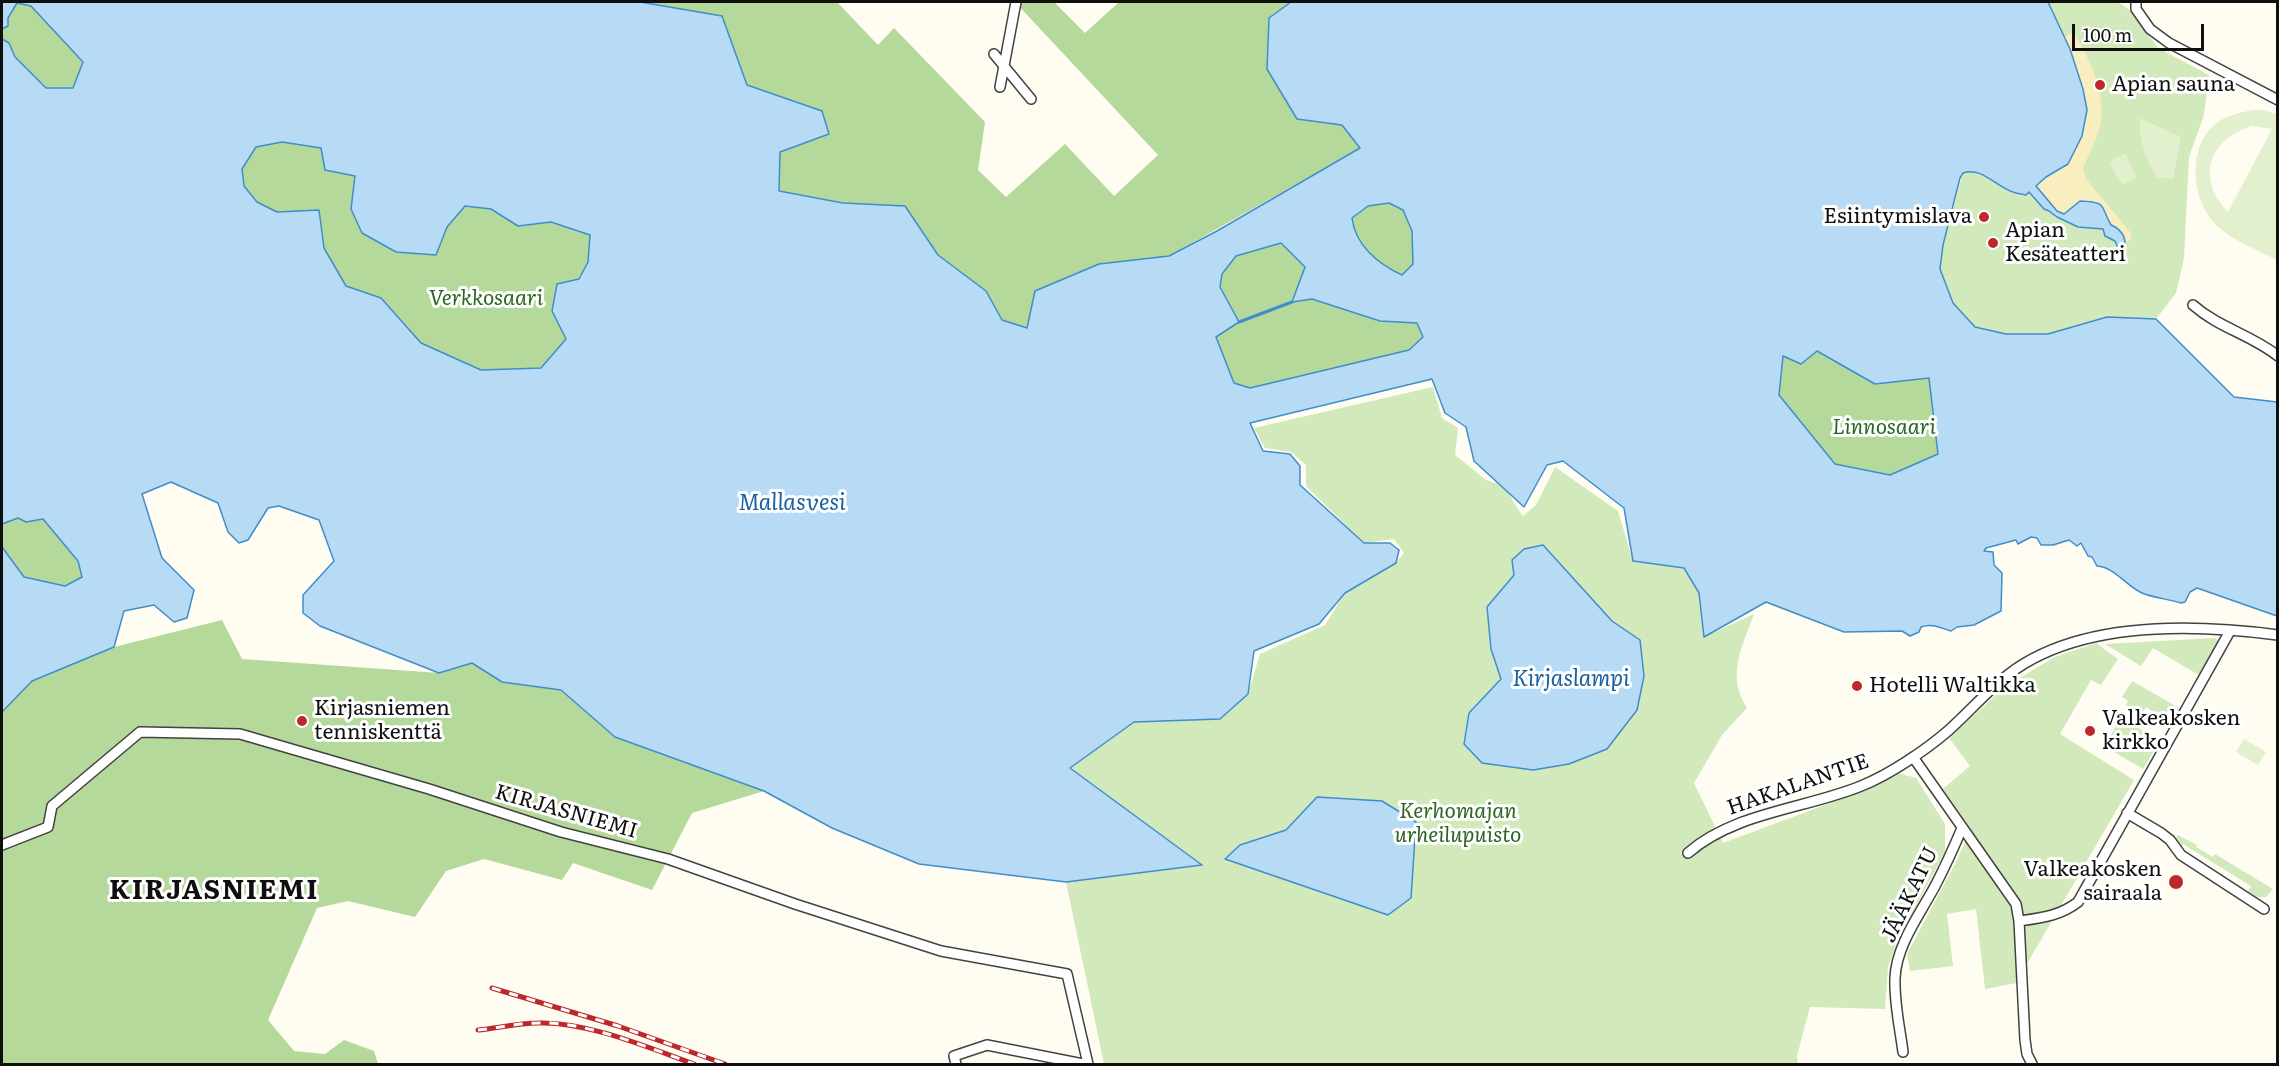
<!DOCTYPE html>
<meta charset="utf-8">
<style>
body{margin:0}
#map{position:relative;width:2279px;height:1066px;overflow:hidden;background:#fffcf1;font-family:Literata,serif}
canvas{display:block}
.frame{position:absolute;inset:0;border:3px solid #0f0f0f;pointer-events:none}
.scale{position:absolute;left:2072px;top:24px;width:132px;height:27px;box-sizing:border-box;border:3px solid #0f0f0f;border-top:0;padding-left:8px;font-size:18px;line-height:21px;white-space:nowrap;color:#0f0f0f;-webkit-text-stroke:4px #fff;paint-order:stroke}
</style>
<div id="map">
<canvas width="2279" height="1066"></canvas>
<div class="frame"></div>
<div class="scale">100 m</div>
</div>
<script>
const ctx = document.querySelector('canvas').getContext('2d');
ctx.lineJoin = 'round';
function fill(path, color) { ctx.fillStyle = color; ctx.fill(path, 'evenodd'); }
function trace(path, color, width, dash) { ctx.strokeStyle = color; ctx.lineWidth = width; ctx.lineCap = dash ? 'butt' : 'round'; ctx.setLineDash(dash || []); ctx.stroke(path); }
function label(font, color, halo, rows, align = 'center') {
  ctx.font = font + ' Literata,serif'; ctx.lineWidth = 6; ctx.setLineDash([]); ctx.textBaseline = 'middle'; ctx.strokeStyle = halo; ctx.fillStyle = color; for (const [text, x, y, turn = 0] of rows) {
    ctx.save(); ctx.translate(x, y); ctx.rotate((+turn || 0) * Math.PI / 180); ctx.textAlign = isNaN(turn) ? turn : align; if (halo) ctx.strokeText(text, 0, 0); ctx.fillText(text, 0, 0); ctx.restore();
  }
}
fill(new Path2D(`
 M2048,2h70l14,10 26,36 51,27 -5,40 -15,42 -5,101 -8,35 -20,26 -49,-2 -59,17h-42l-31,-7 -22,-24 -13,-34 3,-24 20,-72 6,-2 23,8 25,15 9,1 10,-9 34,-137z
 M1433,387l9,31 16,10 -3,27 31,25 22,7 4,13 11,16 13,-11 19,-38 63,44 15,50 51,7 15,25 5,44 50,-23c-12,33 -28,62 -7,94l-25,27 -28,48 29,60 142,-53 33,-17 18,5 29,46v28l-48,89 -9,26 -3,42 -75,-2 -13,49 1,8h-694l-38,-182 136,-17 -132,-97 64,-46 86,-3 28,-25 12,-40 65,-29 20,-32 51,-30 8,-10 -10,-14 -30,4 -58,-57v-21l-15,-13 -26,-4 -11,-20z
 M2215,638l3,2 -1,5 -18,30 -46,-27 -12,18 -36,-22z
 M2096,643l22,16 -17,26 -10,-5 -31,54 74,46 -110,189 3,12 -42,8 -9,-80 -29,5 6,52 -43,5 -3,-17 48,-90 16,-35 -28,-40 27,-23 -21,-28 57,-52 49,-29z
 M2132,681l47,27 -12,21 -10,-6 4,-6 -15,-10 -5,7 -15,-9 2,-4 -6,-4z
 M2121,718l39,23 -17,28 -39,-23z
 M2178,835l19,10 -1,2 17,10 2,-3 58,35 -7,8h-9l-9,-6 3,-5 -68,-42 -3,5 -5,-11z`), '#d1e9bb');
fill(new Path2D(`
 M640,2h197l41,43 16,-17 91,94 -7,48 28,27 59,-53 49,52 44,-41 -143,-153h39l31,31 34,-31h172l-22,16 28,101 45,6 18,23 -191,108 -70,8 -72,65 -25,-9 -16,-29 -48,-36 -33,-49 -62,-3 -64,-12 1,-39 49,-18 -7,-23 -75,-26 -25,-69z
 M17,3l14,3 52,56 -10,26h-27l-31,-31 -6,-14 -7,-4v-10z
 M282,142l39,6 34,28 -4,33 85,46 11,-28 18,-21 26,3 27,16 33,-3 39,13 -2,27 -9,18 -27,31 14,28 -25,29 -60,2 -60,-27 -40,-45 -35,-12 -22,-38 -6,-38 -41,2 -20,-10 -13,-16 -2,-17 14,-22z
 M1389,203l14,7 9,21 1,33 -11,11c-24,-11 -46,-30 -51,-57l17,-12z
 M1281,243l24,24 -13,35 20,-3 68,22 37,2 6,14 -14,13 -159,38 -16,-5 -18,-46 23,-15 -19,-35 2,-13 14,-18z
 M1817,350l58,34 54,-6 9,76 -48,21 -55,-10 -56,-70 4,-39z
 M18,518l8,4 17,-4 35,43 4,16 -17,9 -41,-9 -22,-30v-23z
 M222,620l20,39 197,14 33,-10 30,19 59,8 54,47 149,54 -72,22 -40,77 -79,-27 -11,17 -78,-21 -38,12 -31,46 -67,-16 -31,7 -49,112 26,31 31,3 19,-14 30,11 4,13 -376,-1v-351l30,-31 82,-34z`), '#b4d99b');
fill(new Path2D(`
 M2074,33c16,27 35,65 25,97 -4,14 -12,27 -16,39l4,11 44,53 -1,8h-4l-8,-13 -38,-27 -16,13 -7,-2 -21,-26 10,-9 22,-13 19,-54 -4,-21 -19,-52z`), '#f9eebf');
fill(new Path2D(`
 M2252,110h11l14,4v146c-19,-10 -44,-19 -60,-34 -25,-24 -31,-76 -3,-101 10,-9 25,-12 38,-15zM2252,126l20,3 -44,83c-32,-34 -20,-72 24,-86z
 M2140,118l41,19 -8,42 -17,-2c-10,-18 -18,-38 -16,-59z
 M2125,153l12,24 -15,8 -13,-23z
 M2244,739l22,13 -8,13 -22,-13z`), '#e3f0cd');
const water = new Path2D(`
 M2,2h638l82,14 25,69 75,26 7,23 -49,18 -1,39 64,12 62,3 33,49 48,36 16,29 25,8 8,-37 64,-27 70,-8 48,-25 143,-83 -18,-23 -45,-6 -30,-50 2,-51 22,-16h757l22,47 13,40 4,21 -5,26 -14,28 -22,13 -10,9 21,25 7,3 16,-13c28,1 20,5 31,24 12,5 19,17 9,27l-5,-11 -10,-5 -2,-7 -25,-2 -21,-10 -8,-6 -5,-2 -15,-17 -3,3c-3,-1 -7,-1 -10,-2 -18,-4 -34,-27 -53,-20l-3,5 -17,67 -3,24 13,34 22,24 31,7h42l59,-17 49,2 78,78 43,5v214l-80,-28 -7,4 -5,10 -4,1c-12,-4 -27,-5 -39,-10 -15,-6 -27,-26 -45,-27l-5,-9 -4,-1 -7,-13 -4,3 -8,-6 -16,5h-12l-4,-7 -6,-1 -13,7 -2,-4 -30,8 -2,3 9,1 1,13 8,8 -1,38 -27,14 -17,2 -6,4c-11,-3 -18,-8 -30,-4l-2,5 -9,4 -8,-5 -58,1 -78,-30 -62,35 -5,-44 -15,-25 -51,-7 -9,-53 -61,-47 -16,4 -23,42 -50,-46 -8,-34 -21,-14 -13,-34 -182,44 13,28 27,3 10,12v19l64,58h26l9,7 -3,13 -51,30 -26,31 -65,27 -6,43 -28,25 -86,3 -64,46 132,97 -136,17 -147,-18 -87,-36 -68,-37 -149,-54 -54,-47 -59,-8 -30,-19 -33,10 -119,-47 -17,-13v-18l31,-34 -15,-41 -40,-14 -11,2 -20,32 -9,3 -11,-11 -10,-29 -47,-21 -29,12 20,64 32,32 -7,28 -13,4 -20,-17 -30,6 -10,36 -82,34 -30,31v-165l22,30 41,9 17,-9 -4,-16 -35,-42 -17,3 -8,-4 -16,6v-485l7,4 6,14 31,31h27l10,-26 -52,-56 -14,-3 -9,15v8l-6,3zM282,142l39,6 4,22 30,6 -4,33 11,24 34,19 40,3 11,-28 18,-21 26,3 27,17 33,-4 39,13 -2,27 -9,17 -22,5 -5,27 14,28 -25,29 -60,2 -60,-27 -40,-45 -35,-12 -22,-38 -5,-38 -42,2 -20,-10 -13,-16 -2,-17 14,-22zM1389,203l14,7 9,21 1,33 -11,11c-24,-11 -47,-30 -50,-57l16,-12zM1281,243l24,24 -13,35 20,-3 68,22 37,2 6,14 -14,13 -159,38 -16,-5 -18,-46 23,-15 -19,-35 2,-13 14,-18zM1817,351l58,33 54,-6 9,76 -48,21 -55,-11 -56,-69 4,-39 18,8z
 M1543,545l69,76 28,19 4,36 -7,34 -30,39 -38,15 -36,6 -51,-7 -18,-19 5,-31 32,-34 -10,-30 -4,-42 27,-32 -2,-15 12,-11z
 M1317,797l65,4 34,21 -5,76 -23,17 -163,-56 15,-14 46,-15z`);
fill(water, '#b7dbf5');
trace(water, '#3f8ecb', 1.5);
trace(new Path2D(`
 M1239,322l53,-20`), '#3f8ecb', 3);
const minor = new Path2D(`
 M2136,2v7l14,20 19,14 109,57
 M994,54l37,45
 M1000,87l16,-85
 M2193,305c26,23 57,29 85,51
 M1913,757l103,147 3,17 6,119 2,14 5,10
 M2127,813l34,20 9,7 11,15 83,54
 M2,845l46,-18 4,-21 88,-74 100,2 189,55 132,43 107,27 127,45 146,47 126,23 21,90
 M1688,853c47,-41 117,-44 173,-67 28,-11 65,-36 88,-56 20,-18 38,-39 60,-56 71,-54 184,-50 269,-39
 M2019,921c22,-3 41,-5 59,-19l152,-271
 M1903,1052c-3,-24 -9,-49 -8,-74 1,-32 25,-64 40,-92 10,-19 19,-39 27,-58
 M956,1064l-2,-8 33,-11 96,19`);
trace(minor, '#424242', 12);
trace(minor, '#fff', 9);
const rail = new Path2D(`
 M492,988l126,38 107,38
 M478,1030c20,-2 40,-7 60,-7 48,-2 111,25 156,41`);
trace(rail, '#bd292b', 5);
trace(rail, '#fff', 3, [9]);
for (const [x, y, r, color] of [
 [2100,85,6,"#bd292b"],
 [1984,217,6,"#bd292b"],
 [1993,243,6,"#bd292b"],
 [1857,686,6,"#bd292b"],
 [302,721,6,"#bd292b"],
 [2090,731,6,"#bd292b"],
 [2176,882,8,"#bd292b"]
]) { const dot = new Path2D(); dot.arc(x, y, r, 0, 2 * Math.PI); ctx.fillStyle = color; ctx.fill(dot); trace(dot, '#fff', 2); }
label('21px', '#0f0f0f', '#fff', [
 ["Apian sauna",2112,85],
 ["Esiintymislava",1972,217,"right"],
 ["Apian",2005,231],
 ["Kesäteatteri",2005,255],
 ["Hotelli Waltikka",1869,686],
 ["Kirjasniemen",314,709],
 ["tenniskenttä",314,733],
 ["Valkeakosken",2102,719],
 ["kirkko",2102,743],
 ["Valkeakosken",2162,870,"right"],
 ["sairaala",2162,894,"right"]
], 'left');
label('italic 21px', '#2c6620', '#fff', [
 ["Verkkosaari",486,299],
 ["Linnosaari",1884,428],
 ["Kerhomajan",1458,812],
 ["urheilupuisto",1458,836]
]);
label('21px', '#0f0f0f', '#fff', [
 ["HAKALANTIE",1798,785,-19],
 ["KIRJASNIEMI",566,812,16],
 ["JÄÄKATU",1910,895,-64]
]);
label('italic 22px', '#1a609f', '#fff', [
 ["Mallasvesi",792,504],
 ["Kirjaslampi",1571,680]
]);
ctx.letterSpacing = '1.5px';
label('bold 27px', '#0f0f0f', '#fff', [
 ["KIRJASNIEMI",214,891]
]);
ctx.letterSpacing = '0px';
</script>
